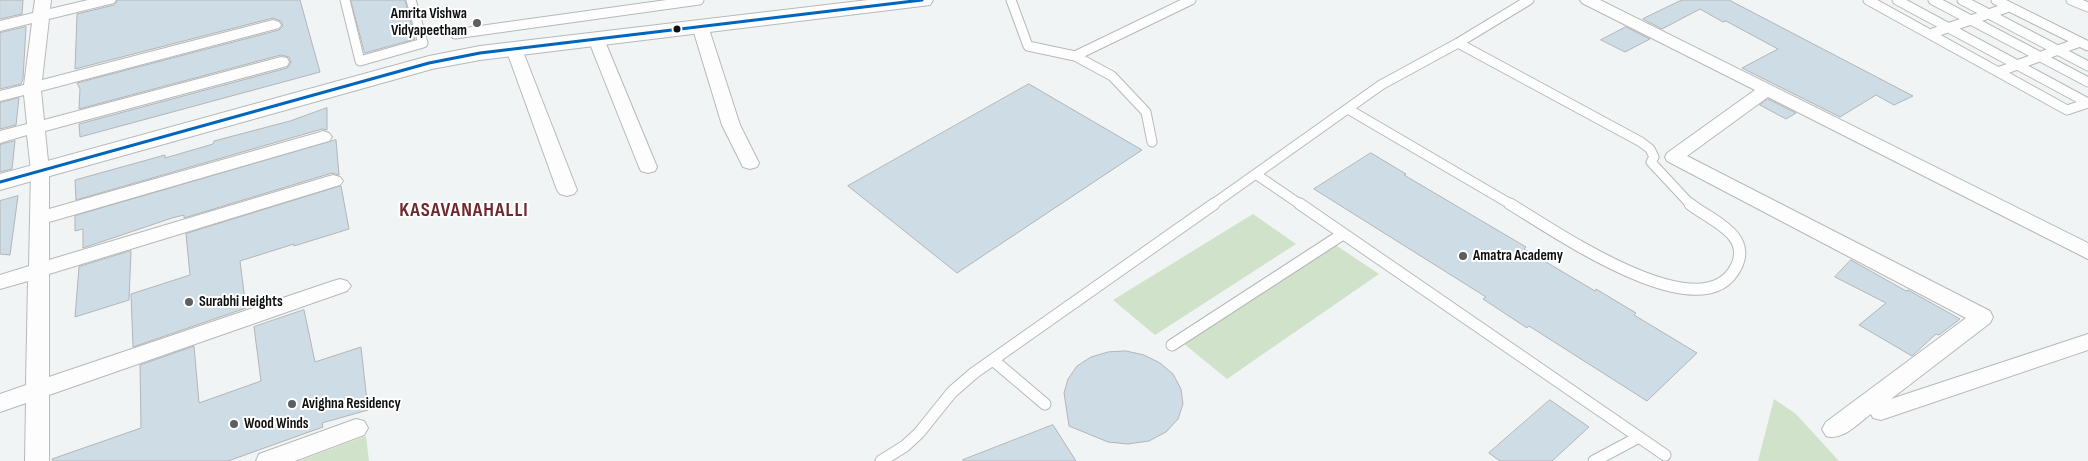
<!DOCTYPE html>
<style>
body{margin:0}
canvas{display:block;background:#f1f4f4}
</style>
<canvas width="2088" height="461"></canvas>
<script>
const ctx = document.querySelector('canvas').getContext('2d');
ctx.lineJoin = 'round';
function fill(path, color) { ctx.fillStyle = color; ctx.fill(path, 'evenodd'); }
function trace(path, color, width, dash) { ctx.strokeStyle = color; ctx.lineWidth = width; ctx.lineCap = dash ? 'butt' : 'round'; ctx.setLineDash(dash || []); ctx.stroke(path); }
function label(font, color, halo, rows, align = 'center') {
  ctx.font = font + ' "Sofia Sans Condensed",sans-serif'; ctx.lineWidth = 4; ctx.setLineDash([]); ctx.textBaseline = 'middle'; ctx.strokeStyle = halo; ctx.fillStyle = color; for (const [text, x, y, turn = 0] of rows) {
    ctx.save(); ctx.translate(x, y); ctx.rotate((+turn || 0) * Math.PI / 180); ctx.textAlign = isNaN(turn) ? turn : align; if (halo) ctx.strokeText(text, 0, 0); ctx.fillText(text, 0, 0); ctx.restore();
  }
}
fill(new Path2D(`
 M1253,214l43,30 -141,91 -42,-35z
 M1334,244l45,30 -152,105 -44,-36z
 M1774,399l22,15 43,47h-81z
 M366,436l3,25h-70z`), '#d0e2c9');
const building = new Path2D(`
 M0,0h23l-1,14 -22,5z
 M118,0h182l20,72 -240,65 -1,-13 208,-56 4,-5 -2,-6 -8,-2 -202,54 1,-20 -3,-6 202,-53 4,-4 -2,-5 -8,-3 -198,51 2,-55 37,-9z
 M351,0h54l10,39 -50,14z
 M1682,0h47l184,96 -19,9 -18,-10 -36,22 -98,-49 36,-19 -52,-28 -3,1 -23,-13 -38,20 -19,-10z
 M26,27l-3,52 -2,5 -21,5v-56z
 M1626,27l24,12 -25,13 -24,-12z
 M1029,84l113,66 -185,123 -109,-87z
 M19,98l-3,27 -16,4v-26z
 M1768,99l28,14 -10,6 -26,-14z
 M327,108v22l-5,-1 -246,71 -1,-20 90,-25v3l48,-14 1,-3 76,-20z
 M336,140l3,35 -7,-2 -148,45v-3l-12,3 -89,30v-19l-8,2v-15z
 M15,141l-3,28 -12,3v-27z
 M1371,153l35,21 -2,1 122,72 -2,2 71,42 1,-2 40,24 -2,2 63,38 -50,48 -118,-75 -2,2 -44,-29 3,-2 -172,-108z
 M341,186l8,43 -55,17v-2l-54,17 6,47 -113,39 -2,-53 59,-19 -4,-41z
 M18,196l-8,59 -10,-1v-53z
 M131,251l-2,49 -54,17 4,-50z
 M1851,260l55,31 2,-1 52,29 -21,16 -3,-1 -24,22 -53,-31 27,-22 -51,-26z
 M304,310l11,52 46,-15 7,63 -46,13 1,4 -95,34h-175l-1,-2 89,-31 -1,-63 54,-19 5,57 62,-22 -7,-54z
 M1126,351l18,4 16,8 13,11 8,15 2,15 -5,15 -12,13 -17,9 -21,3 -20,-2 -39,-16 -5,-33 4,-14 9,-13 14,-9 17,-5z
 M1550,400l39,27 -37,34h-52l-11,-8z
 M1053,425l23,36h-113v-1z`);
fill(building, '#cedce5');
trace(building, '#b3b5b6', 1);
const serviceFar1 = new Path2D(`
 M345,0l15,61 63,-18 -12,-43
 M1011,0l17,46 47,10 37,20 34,36 6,30
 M1868,0l199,110 21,-7
 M1897,0l191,103
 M1933,0l155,82
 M1962,0l126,66
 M1996,0l92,46
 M2071,0l17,7
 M455,34l244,-34
 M1930,34l79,-27
 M1458,43l183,99 9,7 4,8 -3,5 40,43
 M1075,56l116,-56
 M1998,72l82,-30
 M1348,109l164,96
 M1257,175l44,30
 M1212,205l169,-120 77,-42 71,-43`);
const service = new Path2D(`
 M1300,204l365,251
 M1510,204c41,24 192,131 226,63 17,-33 -28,-48 -46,-63
 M1172,345l171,-111
 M993,360l52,44
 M881,461l24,-15 14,-13 33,-41 22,-19 240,-169
 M1594,461l45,-24`);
const minor = new Path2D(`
 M35,0h16l-1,9 38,-9h28l-2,3 -65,16 -7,61 231,-60 6,2 2,3 -2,3 -238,63 3,29 237,-63 6,1 2,4 -2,4 -242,65 4,40v38l268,-76 6,-2 6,2 3,4 -3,4 -280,81v38l277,-83 7,-2 7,2 3,4 -3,4 -291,89v103l284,-96 7,-2 7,2 4,5 -4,5 -298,104v66h-24l1,-58 -26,9v-18l26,-9 2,-104 -28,8v-14l29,-9 2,-95 -4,-36 -27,8v-12l27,-7 -3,-29 -24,6v-10l24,-6 8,-62 -32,8v-10l33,-8z
 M1580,0h20l488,243v16l-320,-162 -81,59 303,155 3,6 -3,6 -99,76 197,-65v16l-207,70 -8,-2 -2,-4c-14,10 -28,27 -45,22l-4,-7 4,-7 140,-104 -299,-157 -2,-4 2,-4 88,-63 -173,-87z
 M700,21l6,2 2,3 32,99 19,38 -2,4 -7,2 -7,-2 -21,-42 -30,-99 2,-3z
 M596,34l6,2 2,3 53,128 -2,4 -7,2 -7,-2 -2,-4 -51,-128 2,-3z
 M514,44l6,1 2,4 55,141 -3,4 -7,2 -7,-2 -3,-4 -51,-141 2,-4z
 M356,419l8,2 4,7 -4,7 -69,26h-39l3,-7z`);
const secondary = new Path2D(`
 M868,0h65l-3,5 -8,1 -442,54 -48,9 -432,121v-16l429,-118 51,-10z`);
trace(serviceFar1, '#b7b9b9', 11);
trace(service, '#b7b9b9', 13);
trace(minor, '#b7b9b9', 2);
trace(secondary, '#b7b9b9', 2);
trace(serviceFar1, '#fdfdfd', 9);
trace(service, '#fdfdfd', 11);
fill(minor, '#fdfdfd');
fill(secondary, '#fdfdfd');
trace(new Path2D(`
 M0,182l429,-119 51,-10 442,-53`), '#0065bd', 3);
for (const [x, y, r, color] of [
 [477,23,5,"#5d5f5f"],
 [677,29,4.5,"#0e0f0f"],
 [1463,256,5,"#5d5f5f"],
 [189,302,5,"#5d5f5f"],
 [292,404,5,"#5d5f5f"],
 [234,424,5,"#5d5f5f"]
]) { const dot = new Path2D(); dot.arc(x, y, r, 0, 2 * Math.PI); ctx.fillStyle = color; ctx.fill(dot); trace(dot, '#fff', 2); }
label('bold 15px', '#0e0f0f', '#fff', [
 ["Amrita Vishwa",467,14,"right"],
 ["Vidyapeetham",467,31,"right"],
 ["Amatra Academy",1473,256],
 ["Surabhi Heights",199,302],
 ["Avighna Residency",302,404],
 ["Wood Winds",244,424]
], 'left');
ctx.letterSpacing = '1px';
label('bold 20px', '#6f282e', '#fff', [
 ["KASAVANAHALLI",464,211]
]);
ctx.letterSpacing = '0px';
</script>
